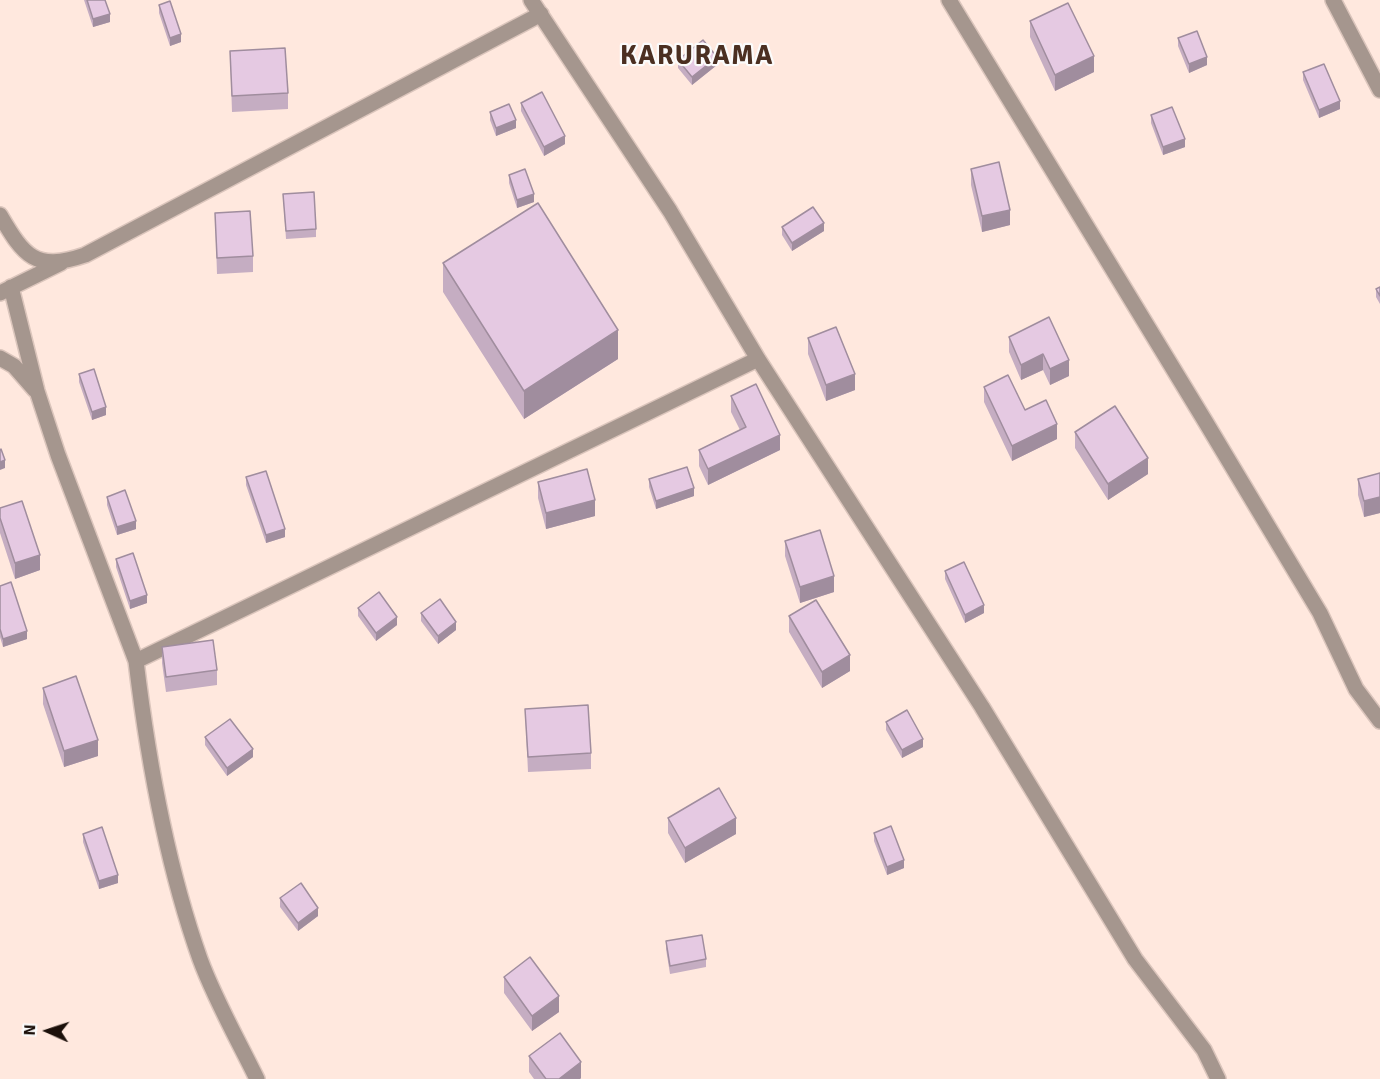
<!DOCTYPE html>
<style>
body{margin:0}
#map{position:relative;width:1380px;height:1079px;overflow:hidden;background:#ffe8de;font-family:Signika,sans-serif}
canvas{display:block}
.north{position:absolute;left:18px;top:1001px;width:60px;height:60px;-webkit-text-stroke:4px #fbfbfb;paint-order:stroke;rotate:273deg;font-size:16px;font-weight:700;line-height:24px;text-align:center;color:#1b0f09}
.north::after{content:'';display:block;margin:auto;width:21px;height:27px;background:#1b0f09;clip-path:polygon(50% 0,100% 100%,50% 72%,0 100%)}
</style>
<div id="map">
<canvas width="1380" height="1079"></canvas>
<div class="north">N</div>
</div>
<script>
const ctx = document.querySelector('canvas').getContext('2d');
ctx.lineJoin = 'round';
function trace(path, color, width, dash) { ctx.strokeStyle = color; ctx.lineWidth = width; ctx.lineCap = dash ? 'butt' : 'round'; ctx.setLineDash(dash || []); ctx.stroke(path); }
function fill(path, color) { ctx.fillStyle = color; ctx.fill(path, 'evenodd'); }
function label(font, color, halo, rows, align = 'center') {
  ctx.font = font + ' Signika,sans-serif'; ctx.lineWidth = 4.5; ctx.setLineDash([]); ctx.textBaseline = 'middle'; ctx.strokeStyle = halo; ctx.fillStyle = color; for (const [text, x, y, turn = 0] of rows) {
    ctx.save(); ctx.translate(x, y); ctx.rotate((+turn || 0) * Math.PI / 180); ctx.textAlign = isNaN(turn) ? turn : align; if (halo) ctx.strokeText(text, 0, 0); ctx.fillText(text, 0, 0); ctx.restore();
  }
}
const minor = new Path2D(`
 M531,0l139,211 88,148 224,348 153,252 69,91 14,29
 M949,0l256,421 115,192 36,76 24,32
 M1333,0l47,90
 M0,215c24,41 35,57 85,40l456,-241
 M11,287l26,104 21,64 78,206 622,-302
 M0,293l61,-30
 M0,358l14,8 21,24
 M136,661c12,100 30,202 64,298 15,41 38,81 57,120`);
trace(minor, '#dbc5bc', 18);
trace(minor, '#a5968e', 15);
fill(new Path2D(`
 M84,0h21l5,22 -17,5z
 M159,5l22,37 -11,4 -11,-33z
 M1030,21l64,51 -39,19 -25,-54z
 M1178,38l29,27 -18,8 -11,-27z
 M230,51l58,42v16l-56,3z
 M678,60l39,5 -25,20 -14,-17z
 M1303,72l37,37 -21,9 -16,-38z
 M521,103l44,41 -21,12 -23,-45z
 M490,112l26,16 -20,8 -6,-16z
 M1151,115l34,32 -22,8 -12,-32z
 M971,169l39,56 -28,7 -11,-47z
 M509,175l25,27 -17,6 -8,-25z
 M283,194l33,35v8l-30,2z
 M215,213l38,43v16l-36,2z
 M782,227l42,4 -32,20 -10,-16z
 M443,263l175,96 -94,60 -81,-127z
 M1380,287v17l-4,-7v-8z
 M1009,337l60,23v16l-19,9 -7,-15 -22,10 -12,-28z
 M808,338l47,52 -29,11 -18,-47z
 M79,374l27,41 -14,5 -13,-38z
 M984,387l73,52 -45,22 -28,-59z
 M731,396l49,54 -72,35 -9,-19v-16l41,-20 -9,-18z
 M1075,432l73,42 -40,26 -33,-52z
 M1380,473v40l-16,4 -6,-22v-16z
 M246,477l39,60 -19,6 -20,-58z
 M649,479l45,17 -38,13 -7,-22z
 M538,482l57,34 -49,13 -8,-31z
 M107,497l29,32 -19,6 -10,-30z
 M0,508l40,62 -25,9 -15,-46z
 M785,541l49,51 -34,11 -15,-47z
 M116,559l31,44 -17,6 -14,-42z
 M945,571l39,42 -19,10 -20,-44z
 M0,586l27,53 -24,8 -3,-10z
 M358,608l39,17 -21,16 -18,-25z
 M421,613l35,17 -18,14 -17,-23z
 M789,616l61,55 -28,17 -33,-56z
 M162,647l55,23v15l-51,7 -4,-29z
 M43,688l55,68 -34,11 -21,-63z
 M525,709l66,44v16l-63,3z
 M886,722l37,25 -21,11 -16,-28z
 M205,737l48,20 -26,19 -22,-31z
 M668,818l68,16 -51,29 -17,-30z
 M874,833l30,35 -17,7 -13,-34z
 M83,834l35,49 -19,6 -16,-47z
 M280,898l38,18 -20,15 -18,-24z
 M666,941l40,18v8l-36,7 -4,-25z
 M504,977l55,35 -27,19 -28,-38z
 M529,1056l52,22 -1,1h-46l-5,-7z`), '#c5adc2');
fill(new Path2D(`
 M110,14v8l-17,5v-8z
 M181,34v8l-11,4v-8z
 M1094,56v16l-39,19v-16z
 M717,57v8l-25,20v-8z
 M1207,57v8l-18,8v-9z
 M1340,101v8l-21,9v-8z
 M516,120v8l-20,8v-8z
 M565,136v8l-21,12v-9z
 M1185,139v8l-22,8v-8z
 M534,194v8l-17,6v-8z
 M1010,210v15l-28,7v-16z
 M824,223v8l-32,20v-8z
 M618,330v29l-94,60v-28z
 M1043,354v16l-22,10v-15z
 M1069,360v16l-19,9v-16z
 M855,374v16l-29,11v-16z
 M106,407v8l-14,5v-8z
 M1057,424v15l-45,22v-15z
 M780,435v15l-72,35v-16z
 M1148,458v16l-40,26v-16z
 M5,460v8l-5,2v-8z
 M694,488v8l-38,13v-8z
 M1380,497v16l-16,4v-16z
 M595,500v16l-49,13v-16z
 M136,521v8l-19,6v-8z
 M285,529v8l-19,6v-8z
 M40,555v15l-25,9v-16z
 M834,576v16l-34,11v-16z
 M147,595v8l-17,6v-8z
 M984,605v8l-19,10v-8z
 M397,617v8l-21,16v-8z
 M456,622v8l-18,14v-8z
 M27,631v8l-24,8v-8z
 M850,655v16l-28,17v-16z
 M923,739v8l-21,11v-8z
 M98,740v16l-34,11v-16z
 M253,749v8l-26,19v-8z
 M736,818v16l-51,29v-15z
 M904,860v8l-17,7v-8z
 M118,875v8l-19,6v-8z
 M318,908v8l-20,15v-8z
 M559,996v16l-27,19v-15z
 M581,1062v16l-1,1h-21z`), '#a08d9e');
const building = new Path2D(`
 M87,0h18l5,14 -17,5z
 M170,1l11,33 -11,4 -11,-33z
 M1068,3l26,53 -39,19 -25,-54z
 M1197,31l10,26 -18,7 -11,-26z
 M703,40l14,17 -25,20 -14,-17z
 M285,48l3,45 -56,3 -2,-45z
 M1324,64l16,37 -21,9 -16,-38z
 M542,92l23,44 -21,11 -23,-44z
 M509,104l7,16 -20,8 -6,-16z
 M1172,107l13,32 -22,8 -12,-32z
 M999,162l11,48 -28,6 -11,-47z
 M525,169l9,25 -17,6 -8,-25z
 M314,192l2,37 -30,2 -3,-37z
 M538,203l80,127 -94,61 -81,-128z
 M813,207l11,16 -32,20 -10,-16z
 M250,211l3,45 -36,2 -2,-45z
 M1380,287v9l-4,-7z
 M1049,317l20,43 -19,9 -7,-15 -22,11 -12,-28z
 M836,327l19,47 -29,11 -18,-47z
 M94,369l12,38 -14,5 -13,-38z
 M1008,375l17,35 21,-10 11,24 -45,22 -28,-59z
 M756,384l24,51 -72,34 -9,-19 47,-23 -15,-31z
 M1115,406l33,52 -40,26 -33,-52z
 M1,449l4,11 -5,2v-12z
 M687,467l7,21 -38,13 -7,-22z
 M587,469l8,31 -49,13 -8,-31z
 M266,471l19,58 -19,6 -20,-58z
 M1380,473v24l-16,4 -6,-22z
 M125,490l11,31 -19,6 -10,-30z
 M22,501l18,54 -25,8 -15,-45v-10z
 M820,530l14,46 -34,11 -15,-46z
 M133,553l14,42 -17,6 -14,-42z
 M964,562l20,43 -19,10 -20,-44z
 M11,582l16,49 -24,8 -3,-10v-43z
 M379,592l18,25 -21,16 -18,-25z
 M440,599l16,23 -18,14 -17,-23z
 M816,600l34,55 -28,17 -33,-56z
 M213,640l4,30 -51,7 -4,-30z
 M76,676l22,64 -34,11 -21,-63z
 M588,705l3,48 -63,4 -3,-48z
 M907,710l16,29 -21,11 -16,-28z
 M230,719l23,30 -26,19 -22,-31z
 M719,788l17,30 -51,30 -17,-30z
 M891,826l13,34 -17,7 -13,-34z
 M102,827l16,48 -19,6 -16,-47z
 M301,883l17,25 -20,15 -18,-25z
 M702,935l4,24 -36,7 -4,-25z
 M530,957l29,39 -27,20 -28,-39z
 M560,1033l21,29 -22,17h-13l-17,-23z`);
fill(building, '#e5c9e2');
trace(building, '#a08d9e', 1.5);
ctx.letterSpacing = '1.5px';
label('bold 27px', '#4b2f21', '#fbfbfb', [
 ["KARURAMA",697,57]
]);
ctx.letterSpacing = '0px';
</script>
